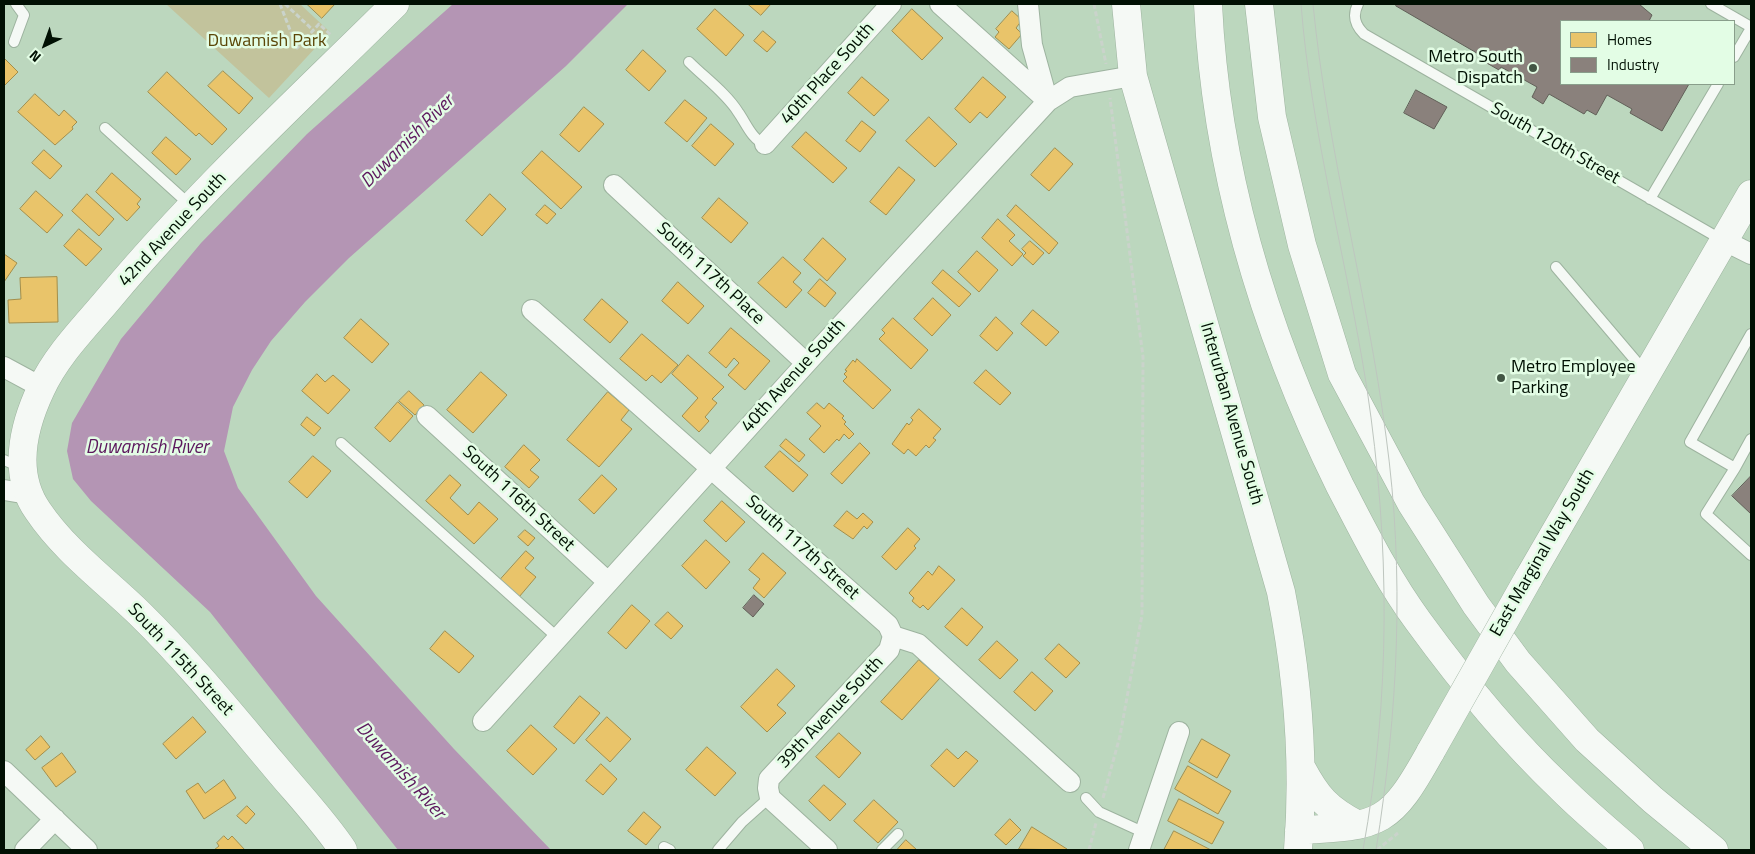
<!DOCTYPE html>
<style>
body{margin:0}
#map{position:relative;width:1755px;height:854px;overflow:hidden;background:#bcd7be;font-family:"Titillium Web",sans-serif}
canvas{display:block}
.frame{position:absolute;inset:0;border:5px solid #011003;pointer-events:none}
.legend{position:absolute;left:1560px;top:20px;width:175px;height:65px;box-sizing:border-box;background:#e3fde5;border:1px solid #899e8b;margin:0;padding:6px 9px;list-style:none;font-size:15px;color:#011003}
.legend li{display:flex;align-items:center;gap:10px;height:25px}
.legend b{width:25px;border:1px solid #899e8b}
.north{position:absolute;left:20px;top:20px;width:50px;height:50px;-webkit-text-stroke:4px #e3fde5;paint-order:stroke;rotate:222deg;font-size:14px;font-weight:700;line-height:20px;text-align:center;color:#011003}
.north::after{content:'';display:block;margin:auto;width:18px;height:22px;background:#011003;clip-path:polygon(50% 0,100% 100%,50% 72%,0 100%)}
</style>
<div id="map">
<canvas width="1755" height="854"></canvas>
<div class="frame"></div>
<ul class="legend">
<li><b style="height:14px;background:#e9c46a"></b>Homes</li>
<li><b style="height:14px;background:#8a817c"></b>Industry</li>
</ul>
<div class="north">N</div>
</div>
<script>
const ctx = document.querySelector('canvas').getContext('2d');
ctx.lineJoin = 'round';
function fill(path, color) { ctx.fillStyle = color; ctx.fill(path, 'evenodd'); }
function trace(path, color, width, dash) { ctx.strokeStyle = color; ctx.lineWidth = width; ctx.lineCap = dash ? 'butt' : 'round'; ctx.setLineDash(dash || []); ctx.stroke(path); }
function label(font, color, halo, rows, align = 'center') {
  ctx.font = font + ' "Titillium Web",sans-serif'; ctx.lineWidth = 5; ctx.setLineDash([]); ctx.textBaseline = 'middle'; ctx.strokeStyle = halo; ctx.fillStyle = color; for (const [text, x, y, turn = 0] of rows) {
    ctx.save(); ctx.translate(x, y); ctx.rotate((+turn || 0) * Math.PI / 180); ctx.textAlign = isNaN(turn) ? turn : align; if (halo) ctx.strokeText(text, 0, 0); ctx.fillText(text, 0, 0); ctx.restore();
  }
}
fill(new Path2D(`
 M166,4h134l30,28 -61,66z`), '#c2c39c');
fill(new Path2D(`
 M453,4h175l-62,62 -217,192 -44,44 -34,39 -19,29 -19,37 -9,44 14,37 78,108 138,153 97,101h-153l-188,-238 -119,-111 -18,-22 -6,-28 5,-28 49,-84 80,-96 106,-109z`), '#b495b4');
const homes = new Path2D(`
 M307,4h28l-13,14z
 M748,4h23l-10,11z
 M715,9l29,26 -18,21 -29,-27z
 M912,9l31,29 -21,22 -30,-29z
 M1012,11l10,9 -6,8 6,6 -13,15 -14,-12 4,-5 -3,-3z
 M763,31l13,11 -9,10 -13,-11z
 M643,50l23,21 -17,20 -23,-21z
 M4,58l14,14 -14,14z
 M223,71l30,27 -14,16 -31,-28z
 M167,72l60,57 -15,16 -13,-12 -3,3 -48,-44z
 M862,77l27,23 -15,16 -26,-23z
 M983,77l23,20 -19,21 -7,-6 -10,11 -15,-14z
 M35,94l24,22 5,-6 13,12 -5,5 1,2 -18,16 -37,-33z
 M685,100l22,18 -20,24 -22,-19z
 M584,107l20,17 -25,28 -19,-17z
 M929,117l28,27 -22,23 -29,-26z
 M862,121l14,11 -16,20 -14,-11z
 M711,124l23,20 -19,22 -23,-20z
 M806,132l41,36 -14,15 -41,-36z
 M166,137l25,22 -15,16 -24,-22z
 M1055,148l18,16 -24,27 -18,-16z
 M44,150l18,16 -12,13 -18,-16z
 M542,151l40,36 -21,22 -39,-36z
 M899,167l16,13 -29,35 -16,-13z
 M112,173l29,26 -4,5 3,3 -13,14 -31,-29z
 M36,191l27,24 -16,18 -27,-24z
 M87,194l27,25 -15,17 -27,-25z
 M490,194l16,15 -24,27 -16,-15z
 M719,198l29,25 -17,20 -29,-25z
 M545,205l11,9 -9,10 -11,-9z
 M1016,205l42,38 -9,11 -42,-38z
 M998,219l17,16 -6,6 14,13 -11,12 -30,-28z
 M79,229l23,20 -16,17 -22,-20z
 M823,238l23,21 -19,22 -23,-21z
 M1030,241l14,12 -11,12 -10,-9 3,-3 -4,-4z
 M977,251l21,19 -19,22 -21,-20z
 M4,254l13,9 -13,19z
 M783,257l18,16 -8,9 9,8 -16,18 -28,-25z
 M943,270l28,24 -12,13 -27,-24z
 M57,277l1,45 -49,1 -1,-23 13,-1 -1,-21z
 M820,279l16,14 -11,14 -17,-14z
 M678,282l26,24 -16,18 -26,-23z
 M933,298l18,17 -19,21 -18,-17z
 M602,299l26,23 -18,21 -26,-23z
 M1033,310l26,22 -13,14 -25,-22z
 M996,317l17,16 -16,18 -17,-15z
 M893,318l35,32 -17,19 -32,-30 6,-6 -3,-3z
 M361,319l28,25 -17,19 -28,-25z
 M731,328l39,33 -25,29 -17,-15 11,-12 -5,-5 -8,10 -17,-15z
 M642,334l36,31 -17,18 -9,-8 -6,6 -26,-22z
 M688,355l36,32 -12,12 5,4 -12,14 4,4 -10,11 -17,-16 16,-18 -26,-24z
 M857,359l34,31 -18,19 -30,-28 4,-4 -3,-3 3,-3 -2,-1 8,-10 2,2z
 M986,370l25,23 -11,12 -26,-22z
 M481,372l26,23 -34,38 -26,-23z
 M317,374l8,8 8,-7 17,15 -22,24 -26,-23z
 M409,391l15,14 -9,10 -16,-14z
 M608,392l21,18 -8,10 11,9 -33,38 -32,-27z
 M398,402l15,14 -23,26 -15,-14z
 M817,403l7,6 5,-6 15,13 -2,2 4,4 -2,2 10,10 -5,5 -5,-5 -5,7 -2,-2 -13,14 -15,-14 12,-13 -14,-13z
 M919,409l22,20 -8,9 3,2 -7,8 -3,-3 -10,11 -8,-7 -4,5 -12,-10 15,-21 2,2 4,-5 -2,-2z
 M307,417l14,11 -7,8 -13,-11z
 M786,439l19,16 -6,7 -19,-16z
 M860,443l10,10 -28,31 -11,-10z
 M524,445l16,15 -10,10 9,7 -10,11 -24,-21z
 M780,451l28,24 -15,17 -28,-25z
 M313,456l18,15 -24,27 -18,-16z
 M450,475l11,10 -11,13 18,17 11,-13 19,17 -24,25 -48,-43z
 M602,475l15,14 -23,25 -15,-14z
 M722,501l23,21 -19,20 -22,-21z
 M847,511l10,8 6,-6 10,9 -6,7 -3,-3 -11,13 -19,-13z
 M908,528l12,11 -6,7 2,2 -20,22 -14,-13z
 M525,530l10,8 -7,8 -10,-9z
 M706,540l24,22 -24,27 -24,-23z
 M526,551l8,7 -9,10 11,9 -17,20 -19,-17z
 M763,553l23,20 -22,25 -11,-10 7,-9 -11,-9z
 M939,566l16,14 -27,30 -5,-5 -3,3 -8,-7 2,-3 -5,-5 19,-22 4,4z
 M632,605l18,16 -24,28 -18,-16z
 M962,608l21,19 -16,19 -22,-19z
 M668,612l15,14 -12,13 -16,-14z
 M445,631l29,25 -15,17 -29,-24z
 M997,641l21,19 -18,19 -21,-19z
 M1059,644l21,19 -14,15 -21,-19z
 M919,660l21,18 -38,42 -21,-18z
 M777,669l18,17 -18,19 9,8 -19,19 -26,-25z
 M1032,672l21,19 -18,20 -21,-19z
 M580,696l20,17 -26,31 -20,-17z
 M193,717l13,15 -30,27 -13,-15z
 M607,717l24,22 -21,23 -24,-22z
 M531,725l26,24 -24,26 -26,-24z
 M839,733l22,20 -22,25 -23,-21z
 M41,736l9,11 -15,13 -9,-10z
 M1202,739l28,16 -13,23 -28,-16z
 M707,747l29,26 -21,23 -29,-26z
 M947,749l11,10 8,-8 12,10 -24,26 -23,-21z
 M62,753l14,19 -20,15 -14,-19z
 M601,764l16,15 -14,16 -17,-14z
 M1188,766l43,25 -13,23 -43,-25z
 M224,780l12,18 -32,21 -18,-28 12,-8 7,10z
 M824,785l22,19 -16,17 -21,-20z
 M1179,799l45,23 -12,22 -44,-23z
 M874,800l24,22 -20,21 -24,-22z
 M247,806l8,8 -9,10 -9,-8z
 M644,812l17,15 -15,18 -18,-14z
 M1010,819l11,11 -15,15 -11,-10z
 M1032,827l35,22 -1,1 -47,-1z
 M1174,831l37,19h-47z
 M224,836l4,4 4,-4 13,14h-31l5,-4 -2,-3z
 M906,840l11,10h-20z`);
fill(homes, '#e9c46a');
trace(homes, '#a38e4b', 1);
const industry = new Path2D(`
 M1397,4h242l13,11 -3,6h-88v63h128l-27,47 -32,-18 2,-4 -25,-14 -11,20 -9,-5 -3,4 -35,-20 -6,10 -11,-7 5,-10 -36,-20 -2,3 -14,-8 2,-3 -91,-53z
 M1416,90l31,17 -13,22 -30,-16z
 M1751,476v38l-19,-18z
 M754,595l10,9 -11,13 -10,-9z`);
fill(industry, '#8a817c');
trace(industry, '#615f58', 1);
const lane = new Path2D(`
 M1358,4c-6,12 -3,21 6,30l360,207
 M1711,4l40,23
 M14,42l10,-27 -8,-11
 M1734,57l17,-29
 M689,62c16,16 37,31 49,50 8,11 14,28 27,32
 M105,128l85,77
 M1650,199l68,-115
 M1556,267l90,106
 M1751,334l-61,108 45,26 16,-29
 M341,443l217,195
 M4,460l16,7
 M1735,468l-29,46 45,41
 M1086,798l13,14 46,21
 M664,847l6,3
 M718,850l24,-28 28,-25
 M882,850l16,-16`);
const street = new Path2D(`
 M940,4l108,97
 M1028,4l4,41 15,54
 M765,144l126,-140
 M614,185l192,178
 M1725,241l26,13
 M532,310l356,315 5,11 25,8 152,138
 M4,367l37,20
 M427,416l181,166
 M4,490l24,4
 M483,721l328,-363 237,-257 22,-14 63,-11
 M4,771l83,79
 M25,850l30,-31
 M827,850l-57,-52 -2,-10 1,-9 120,-129 4,-14
 M1139,850l40,-118`);
const secondary = new Path2D(`
 M1126,4l7,72 148,516c17,86 24,171 17,258
 M1528,579l223,-385
 M1301,767c16,30 26,42 57,58
 M1299,830c83,-3 92,-7 132,-79
 M343,850c-20,-30 -47,-58 -70,-86 -43,-51 -86,-104 -133,-150 -35,-34 -75,-63 -102,-103 -26,-37 -15,-84 3,-122 16,-35 46,-64 70,-93 87,-104 188,-197 284,-292`);
const highway = new Path2D(`
 M1208,4c8,168 58,332 132,482 24,46 47,93 78,135 43,59 90,117 143,167 22,22 46,42 69,62
 M1259,4l13,113 30,128 40,129 69,129 65,102 42,57 69,78 66,60 61,50`);
trace(lane, '#9db39f', 12);
trace(street, '#9db39f', 22);
trace(secondary, '#9db39f', 29);
trace(highway, '#9db39f', 29);
trace(new Path2D(`
 M280,4l17,44 22,-24 13,12
 M285,4l28,26
 M1094,4l12,60
 M220,5v-1
 M1103,798l17,-62 22,-121 1,-258 -33,-259
 M1089,850l7,-27
 M1377,850l21,-17`), '#cad3cb', 3, [5, 2.5]);
trace(lane, '#f5f9f5', 10);
trace(street, '#f5f9f5', 20);
trace(secondary, '#f5f9f5', 28);
trace(highway, '#f5f9f5', 28);
trace(new Path2D(`
 M1301,4c10,129 46,257 66,385 23,154 24,307 -4,461
 M1313,4c14,145 54,287 73,432 19,138 12,276 -10,414`), '#bec6bf', 1);
const secondaryBridge = new Path2D(`
 M1431,751l97,-172`);
trace(secondaryBridge, '#9db39f', 29, []);
trace(secondaryBridge, '#f5f9f5', 28);
for (const [x, y, r, color] of [
 [1533,68,5,"#425644"],
 [1501,378,5,"#425644"]
]) { const dot = new Path2D(); dot.arc(x, y, r, 0, 2 * Math.PI); ctx.fillStyle = color; ctx.fill(dot); trace(dot, '#e3fde5', 2); }
label('18px', '#5b4607', '#e3fde5', [
 ["Duwamish Park",267,42]
]);
label('18px', '#011003', '#e3fde5', [
 ["Metro South",1523,58],
 ["Dispatch",1523,79],
 ["Metro Employee",1511,368,"left"],
 ["Parking",1511,389,"left"]
], 'right');
label('18px', '#011003', '#e3fde5', [
 ["40th Place South",828,74,-48],
 ["South 120th Street",1555,144,30],
 ["42nd Avenue South",173,230,-47],
 ["South 117th Place",710,274,43],
 ["40th Avenue South",794,376,-48],
 ["Interurban Avenue South",1231,414,74],
 ["South 116th Street",518,499,43],
 ["South 117th Street",802,548,42],
 ["East Marginal Way South",1543,553,-60],
 ["South 115th Street",180,660,47],
 ["39th Avenue South",831,713,-47]
]);
label('italic 19px', '#5c175d', '#e3fde5', [
 ["Duwamish River",408,142,-45],
 ["Duwamish River",147,448],
 ["Duwamish River",400,771,48]
]);
</script>
